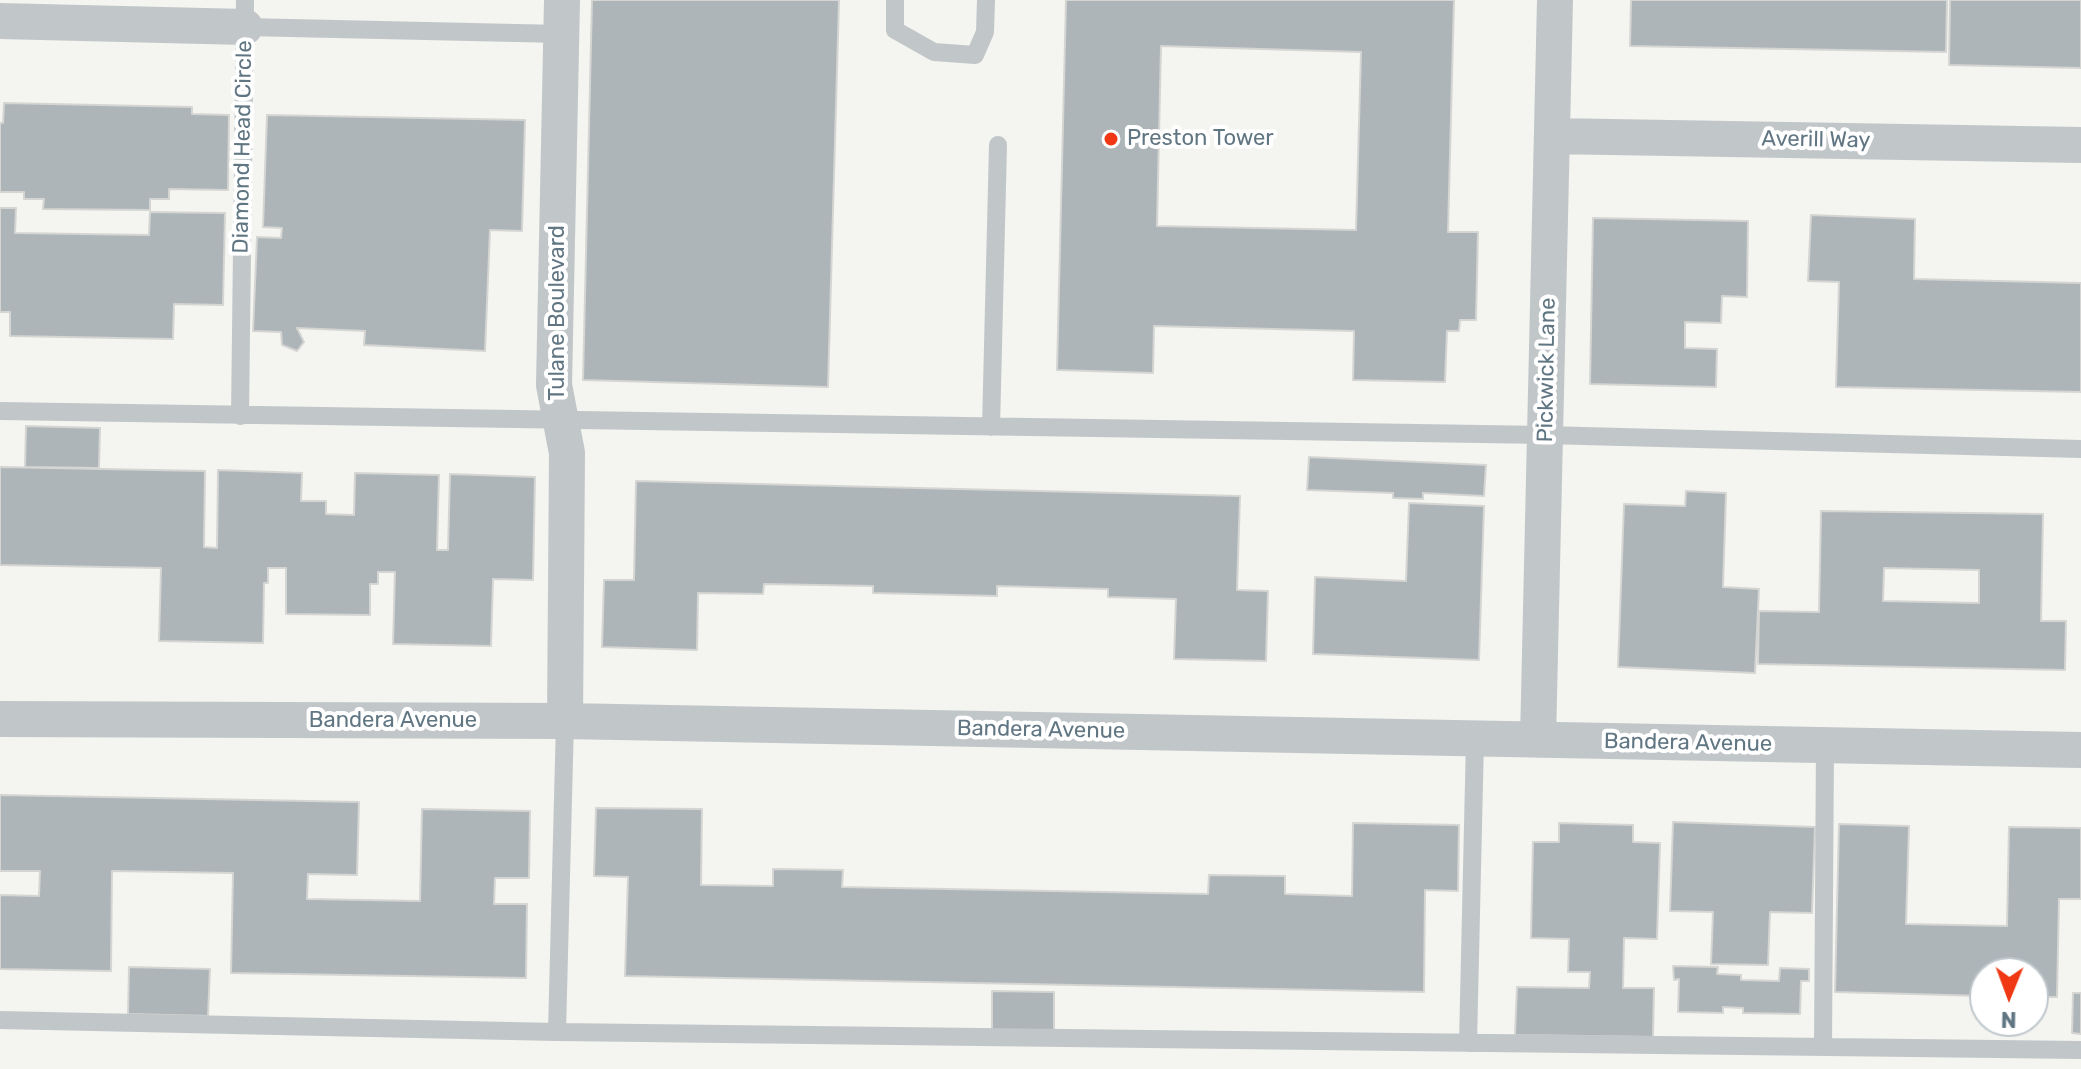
<!DOCTYPE html>
<style>
body{margin:0}
#map{position:relative;width:2081px;height:1069px;overflow:hidden;background:#f4f4f0;font-family:Rubik,sans-serif}
canvas{display:block}
.north{position:absolute;left:1969px;top:957px;width:80px;height:80px;box-sizing:border-box;background:#fff;border:2px solid #c0c8cd;border-radius:50%;rotate:181deg;font-size:22px;font-weight:700;line-height:32px;text-align:center;color:#617683}
.north::after{content:'';display:block;margin:auto;width:28px;height:36px;background:#f03914;clip-path:polygon(50% 0,100% 100%,50% 72%,0 100%)}
</style>
<div id="map">
<canvas width="2081" height="1069"></canvas>
<div class="north">N</div>
</div>
<script>
const ctx = document.querySelector('canvas').getContext('2d');
ctx.lineJoin = 'round';
function fill(path, color) { ctx.fillStyle = color; ctx.fill(path, 'evenodd'); }
function trace(path, color, width, dash) { ctx.strokeStyle = color; ctx.lineWidth = width; ctx.lineCap = dash ? 'butt' : 'round'; ctx.setLineDash(dash || []); ctx.stroke(path); }
function label(font, color, halo, rows, align = 'center') {
  ctx.font = font + ' Rubik,sans-serif'; ctx.lineWidth = 8; ctx.setLineDash([]); ctx.textBaseline = 'middle'; ctx.strokeStyle = halo; ctx.fillStyle = color; for (const [text, x, y, turn = 0] of rows) {
    ctx.save(); ctx.translate(x, y); ctx.rotate((+turn || 0) * Math.PI / 180); ctx.textAlign = isNaN(turn) ? turn : align; if (halo) ctx.strokeText(text, 0, 0); ctx.fillText(text, 0, 0); ctx.restore();
  }
}
const building = new Path2D(`
 M592,0h247l-11,387 -245,-7z
 M1066,0h388l-6,232h30l-2,88h-16l-1,11h-12l-2,51 -92,-2 1,-49 -200,-5 -1,47 -96,-3zM1161,46l200,6 -5,178 -199,-4z
 M1631,0h316l-1,52 -316,-6z
 M1950,0h131v68l-132,-3z
 M4,103l188,4v7l37,1 -1,75 -59,-1v10h-19v11l-107,-1 1,-10h-20v-7h-24v-69h3z
 M267,115l258,5 -3,111 -32,-1 -5,121 -121,-6 1,-14 -68,-3 7,14 -7,9 -15,-6 -1,-13 -28,-1 4,-94 24,1 1,-10 -19,-1z
 M0,208h16l-1,25 134,2 1,-23 75,1 -2,92 -49,-1 -1,35 -163,-3v-24h-10z
 M1811,215l104,4 -1,60 167,4v109l-245,-5 3,-105 -31,-1z
 M1593,218l155,3 -1,76 -25,-1 -1,27 -36,-1v26l32,1 -1,38 -126,-3z
 M26,426l74,2 -1,40 -74,-1z
 M1309,457l177,8 -2,31 -61,-3v6l-30,-1v-5l-86,-3z
 M0,467l205,4 -1,76 13,1 1,-78 84,3 -1,28h25v13l28,1 1,-42 84,2 -2,75h11l2,-76 85,3 -2,103 -40,-1 -2,67 -98,-2 2,-72h-17v12h-8v31l-84,-1v-46h-18v15h-4l-1,60 -104,-2 2,-73 -161,-3z
 M636,481l604,15 -3,94 31,1 -2,70 -92,-2 2,-60 -68,-2v-8l-111,-3v10l-124,-3v-7l-109,-2 -1,10 -65,-1 -1,57 -95,-3 2,-67h30z
 M1686,491l40,2 -3,94 36,2 -4,84 -137,-6 6,-163 61,2z
 M1409,503l75,3 -5,154 -166,-6 2,-77 91,4z
 M1821,511l222,3 -2,107h25l-1,49 -307,-6 1,-53 60,1zM1884,568l95,2v33l-96,-2z
 M0,795l359,7 -2,73 -49,-1 -1,25 113,2 2,-92 108,2 -1,67h-34l-1,26h33l-1,74 -295,-5 2,-100 -121,-2 -1,100 -111,-2v-74l39,1 1,-25h-40z
 M596,808l106,1 -1,76 72,1v-17l70,1 -1,17 366,7 1,-19 76,1v18l67,2 1,-73 106,2 -1,66 -33,-1 -1,102 -799,-16 3,-99 -34,-1z
 M1673,822l142,5 -3,86 -42,-1 -2,53 -57,-1 2,-52 -43,-1z
 M1559,823l74,2v17l27,1 -3,96 -33,-1 -1,50h31l-1,49 -138,-2 2,-48 72,1 1,-16h-22l1,-33 -38,-1 2,-96h26z
 M1839,824l70,2 -3,98 101,2 2,-99 72,1v71h-22l-2,98h-24v-24h-48v23l-150,-4z
 M1673,966l45,1 -1,7 24,1v5l38,1 1,-13 29,1v12h-8l-1,33 -57,-1v-5l-20,-1v6l-45,-1 1,-33 -5,1z
 M129,967l81,2 -2,47 -80,-2z
 M992,991l62,1v39l-62,-1z
 M2073,993h8v41l-9,-1z`);
fill(building, '#adb5b9');
trace(building, '#d5d5d3', 2);
trace(new Path2D(`
 M895,0v30l39,22 41,3 10,-23 1,-32
 M245,27l316,7
 M0,411l1545,24 536,14
 M240,416l5,-416
 M991,427l7,-282
 M0,1020l557,12 1524,18
 M557,1032l8,-311
 M1468,1043l7,-304
 M1823,1047l2,-302`), '#c1c6c8', 18);
trace(new Path2D(`
 M562,0l-8,385 13,68 -2,268
 M0,21l245,6
 M1552,136l529,9
 M0,719l565,2 1516,29
 M1538,740l17,-740`), '#c1c6c8', 36);
for (const [x, y, r, color] of [
 [1111,139,8,"#f03914"]
]) { const dot = new Path2D(); dot.arc(x, y, r, 0, 2 * Math.PI); ctx.fillStyle = color; ctx.fill(dot); trace(dot, '#fff', 3); }
label('22px', '#617683', '#fff', [
 ["Preston Tower",1127,139]
], 'left');
label('22px', '#617683', '#fff', [
 ["Averill Way",1816,140,1],
 ["Diamond Head Circle",243,147,-89],
 ["Tulane Boulevard",558,313,-90],
 ["Pickwick Lane",1547,370,-89],
 ["Bandera Avenue",393,721],
 ["Bandera Avenue",1041,730,1],
 ["Bandera Avenue",1688,743,1]
]);
</script>
